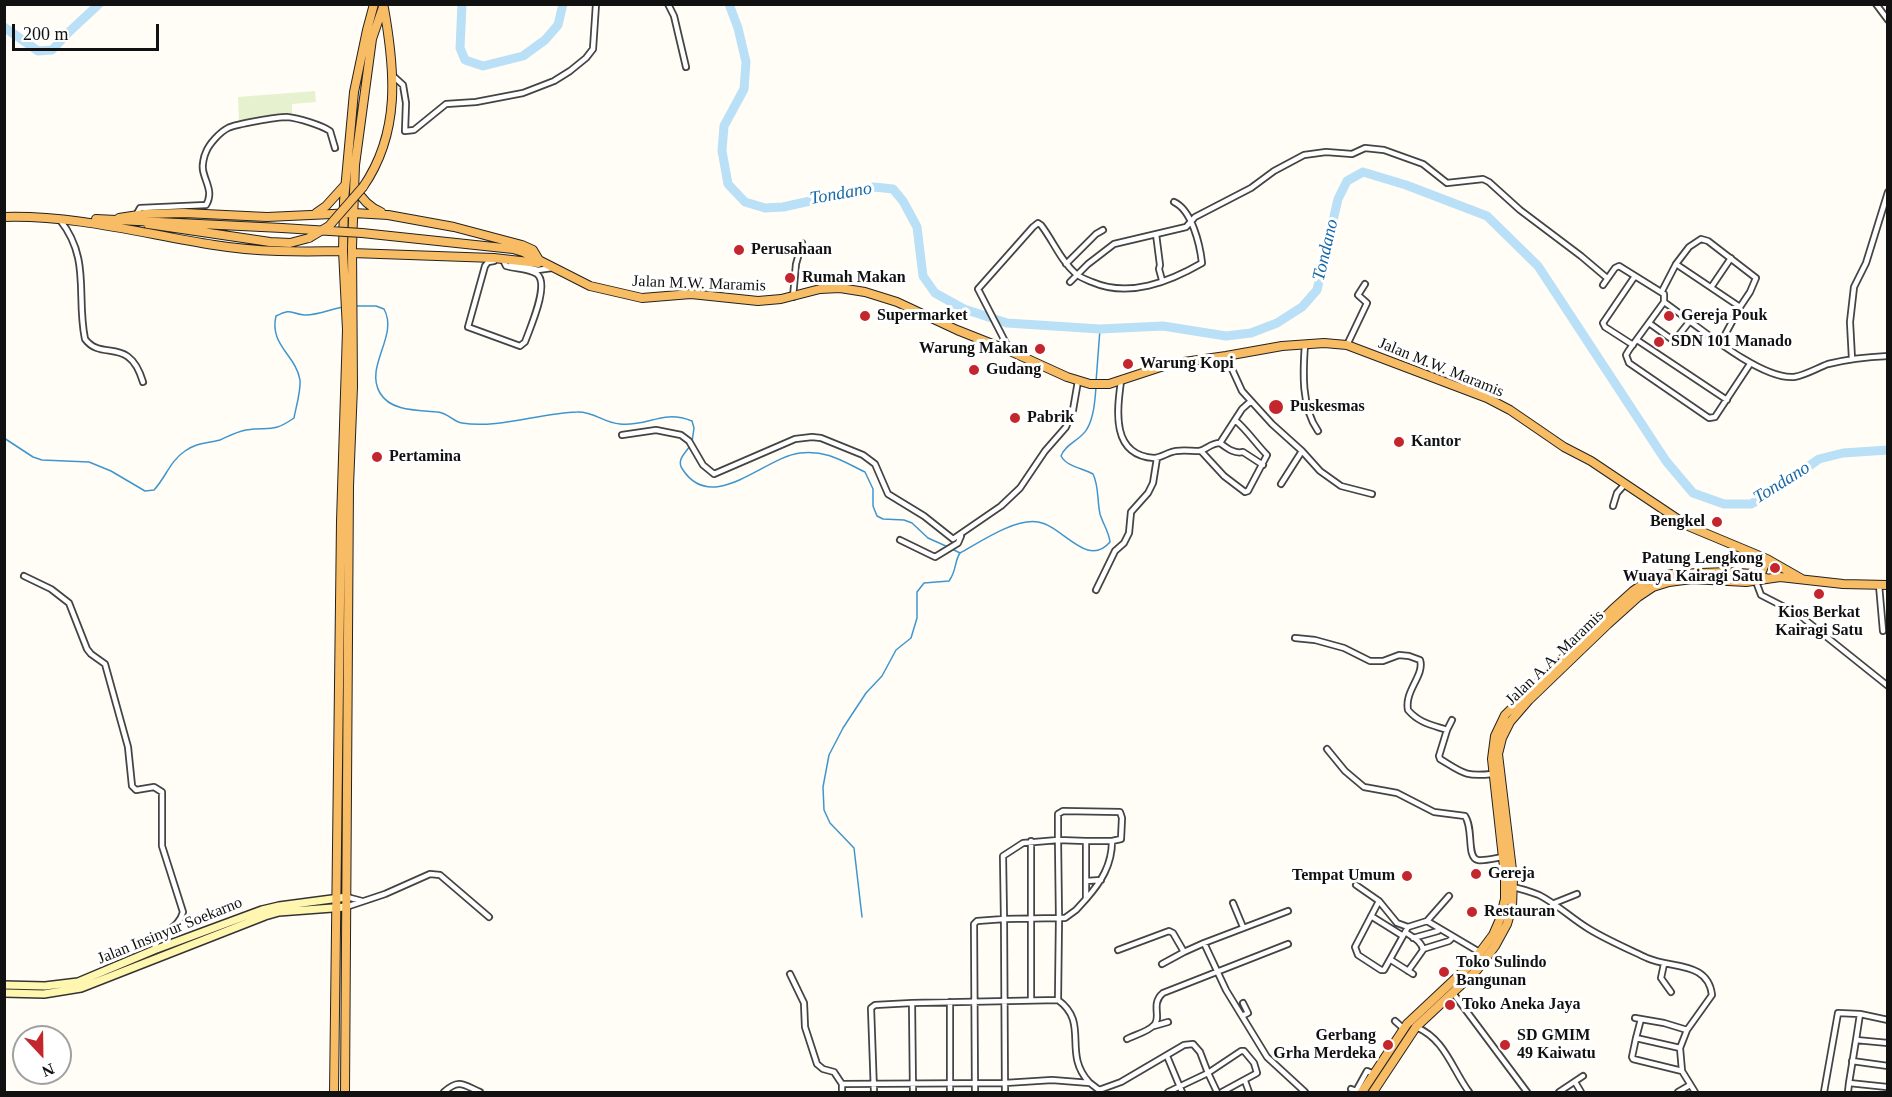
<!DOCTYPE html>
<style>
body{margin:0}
#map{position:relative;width:1892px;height:1097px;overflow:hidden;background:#fffdf5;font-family:"Times New Roman",serif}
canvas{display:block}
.frame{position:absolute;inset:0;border:6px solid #111;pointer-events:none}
.north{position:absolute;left:12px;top:1025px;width:60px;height:60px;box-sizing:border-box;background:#fff;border:2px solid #a0a0a0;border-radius:50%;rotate:158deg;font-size:16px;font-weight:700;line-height:24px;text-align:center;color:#111}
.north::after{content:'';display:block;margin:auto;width:21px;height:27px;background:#c4262e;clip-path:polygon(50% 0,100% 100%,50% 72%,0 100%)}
.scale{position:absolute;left:12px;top:24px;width:147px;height:27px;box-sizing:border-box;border:3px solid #111;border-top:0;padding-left:8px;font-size:18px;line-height:21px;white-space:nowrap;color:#111;-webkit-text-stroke:4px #fff;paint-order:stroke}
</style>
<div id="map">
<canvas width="1892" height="1097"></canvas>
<div class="frame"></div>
<div class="north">N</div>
<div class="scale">200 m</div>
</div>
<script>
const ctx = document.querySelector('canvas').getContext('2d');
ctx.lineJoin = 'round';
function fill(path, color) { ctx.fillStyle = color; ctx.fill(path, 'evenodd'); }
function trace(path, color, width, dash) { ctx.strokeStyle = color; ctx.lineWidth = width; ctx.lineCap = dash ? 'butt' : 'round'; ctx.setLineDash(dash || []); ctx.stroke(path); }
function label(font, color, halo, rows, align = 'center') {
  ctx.font = font + ' "Times New Roman",serif'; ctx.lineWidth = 6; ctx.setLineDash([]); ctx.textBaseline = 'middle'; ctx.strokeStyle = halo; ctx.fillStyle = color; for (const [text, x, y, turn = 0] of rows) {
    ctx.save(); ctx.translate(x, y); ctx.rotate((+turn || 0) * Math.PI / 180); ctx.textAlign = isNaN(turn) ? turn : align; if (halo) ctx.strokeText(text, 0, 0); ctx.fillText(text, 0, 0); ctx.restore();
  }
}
fill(new Path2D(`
 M315,91l1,11 -24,2v11h-16l-37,6 -1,-24z`), '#e6f2cf');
trace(new Path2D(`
 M357,306h19l8,3c15,27 -20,57 -4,84 11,19 39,17 58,19 12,2 15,10 24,11 35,6 79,-10 115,-11 16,-1 27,11 43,12 28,3 42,-15 72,-3l2,7 -2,14
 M1096,382l4,-53
 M4,438l29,19 9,3 47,2 22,9 34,20 9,-1c12,-13 16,-29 31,-39 13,-9 21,-7 35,-11 9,-4 16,-8 26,-10 23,-4 25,4 48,-12 2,-11 7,-27 6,-38 -4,-25 -31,-35 -24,-64 16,-8 13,-3 28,-1 12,1 27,-6 39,-8
 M690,446c-6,8 -14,15 -7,24 30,45 82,-13 117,-17 27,-3 42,8 65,19l8,17v17l4,10 6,3 21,1 8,3 16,15 20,9
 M952,549l8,4
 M862,917l-8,-69 -24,-25 -6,-13 -1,-23 6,-32 14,-27 23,-35 16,-17 14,-26 15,-12 6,-20v-26l7,-9 25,-2c8,-11 5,-19 11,-28 20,-11 55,-35 78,-31 25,4 49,47 72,20 -1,-10 -7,-18 -10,-28 -3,-14 -1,-28 -7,-40 -10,-6 -26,-7 -32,-18 4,-12 20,-16 26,-27 7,-12 8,-29 9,-42`), '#3f96cf', 1.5);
trace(new Path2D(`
 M462,4l-2,44 5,12 18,6 40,-10 22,-16 13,-15 5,-21
 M729,4l9,24 8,34 -2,27 -20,37 -2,25 6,33 17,18 20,6 18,-1 91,-20 19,2 10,12 14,26 6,49 12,17 29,16 43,14 93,6 63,-3 63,10 25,-3 26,-10 25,-16 15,-17 21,-91 9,-18 16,-9 43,13 81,31 51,50 128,195 27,32 31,11h27l23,-13 45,-32 24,-6 45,-3
 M4,27l34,24 14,-1 18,-19 29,-27`), '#b9e0f7', 9);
const minor = new Path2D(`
 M668,4l6,12 12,51
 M1876,4l12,16
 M392,75l11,10 3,18 -1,28 9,-1 32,-26 30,-2 47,-9 31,-12 16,-10 16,-13 7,-9 3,-45
 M136,215l4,-7 66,-3c8,-13 -1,-23 -3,-35 -1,-5 1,-14 3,-18 3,-8 14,-20 22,-24 8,-4 49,-11 59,-11 11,1 34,8 43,14l5,17
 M60,220c31,39 16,76 25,119 17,23 44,-4 58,43
 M1156,234l4,31 -1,4 3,11
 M494,261l-6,1 -3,4 -17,61 52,19 5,-4c5,-14 25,-58 12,-68 -9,-6 -21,-5 -31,-8l-2,-4
 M511,263l27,7 14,-2
 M1066,264l30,-30 7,-4
 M1676,264l13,-17 12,-8 7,2 48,37 -6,14 -10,15
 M1070,282l18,-18 26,-20 72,-17 9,-10 56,-29 23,-17 30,-16 22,-3 26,2 13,-6 19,2 39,14 24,19 36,-4 6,3 31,28 61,46 26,22
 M1603,285l12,-17 4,-2 45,28v8l-35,48 -3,5 3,8 80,55 6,-1 35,-53
 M1712,286l19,-28
 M1662,291l14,-27 64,43 -20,37
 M793,297l3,-33 6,-21
 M1664,302c29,20 95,78 130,75 12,-2 23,-9 34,-13 20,-5 39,-7 60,-8
 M1649,323l25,18 16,-20
 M1637,340l90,60
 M1305,344c-2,27 -4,63 13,87
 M1347,345l20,-42 -9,-8 7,-11
 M1633,345l-28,-18 -2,-4 32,-47
 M1009,349l-31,-60 55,-62 5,-4 3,2c13,17 19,35 35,49 5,4 11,6 16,8 37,16 77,0 110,-19 -2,-18 -10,-53 -28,-61
 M1226,356l16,35 30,33 30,27 18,20 21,15 31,8
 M1852,359l-2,-37 4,-35 12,-24 22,-71
 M1121,381c-4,30 -10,74 33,77 7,0 14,-6 22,-7 8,-1 15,0 23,0 8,-1 11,-8 21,-8l22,-34 9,-8
 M622,435l34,-5 25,5 8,6 14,24 11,9 81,-35 17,-2 9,1 42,17 12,9 13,30 36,22 29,23 48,-33 19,-18 25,-37 21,-24 7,-17 5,-29
 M1220,443c7,5 14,11 23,9l20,13
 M1201,451l23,25 21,16 3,-1 19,-36c-11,-11 -20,-25 -32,-35
 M1281,484l21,-33
 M1613,506l4,-13 8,-9
 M900,540l35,17 23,-14 3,-7
 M24,576l27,13 18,14 18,46 4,5 14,10 23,83 4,39 4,4 18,-3 8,5v54l21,66c-5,19 -25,18 -29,38
 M1755,579l6,16 37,19 90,72
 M1879,585l4,46
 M1096,590l19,-39 9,-8 5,-10 2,-21 17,-19 5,-10 4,-25
 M1295,638l20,2 29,8 26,13h13l16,-6 10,1 11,4c5,15 -16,31 -12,50 11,13 24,15 39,20l-8,26 1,3c23,14 25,18 52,15
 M1447,730l5,-10
 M1327,749l18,22 19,16 33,6 37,19 31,4c9,13 1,42 13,44 8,1 17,-2 25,-3
 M1086,881l15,-1
 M1356,885l23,16 18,22 11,4 19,-6 22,-25
 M1513,887c9,2 18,5 26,8 18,9 33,24 50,34 18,11 39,20 58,29 25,11 61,3 65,37l-25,35
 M347,897l15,4
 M1086,899c15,-17 26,-34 26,-58h-26
 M1379,901l-24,46 3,8 23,15h3l24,-43
 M1233,903l10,24
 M1552,904l25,-10
 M346,907l39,-13 45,-20 10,1 49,42
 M1371,916l32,20
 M1427,921l54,32
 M1405,932c7,5 17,9 18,18l-15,21
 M1413,938l25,-7 2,-2
 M1204,943l84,-32
 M1423,949l26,-8 4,-4
 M1118,950l51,-19 4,2 11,19 20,-9 22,47 41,67 38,35
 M1391,960l22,14
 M1162,964l22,-12
 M1664,964l-3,14 10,14
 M790,974l14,29 1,24 12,37 6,5 11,3 8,12
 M1453,993l74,99
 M1031,1000v-159
 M1058,1000l1,-82 -55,1 -1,-63 20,-13 35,-3 1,78h6l11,-8 10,-11v-58l-28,-1v-26l5,-3 57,1 2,6 -1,21 -9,2
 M1242,1016l6,-3 -5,-10
 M1635,1018l29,5 23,7 -7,18 -44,-10 -4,19 1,2 49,12
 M1888,1020l-28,-6 -4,26 32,3
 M1395,1021l9,8
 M1154,1026l14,-4
 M1416,1027c29,12 36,42 53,65
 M1636,1038l5,-19
 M1127,1039c7,-4 21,-7 27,-14 8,-8 -4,-21 9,-32l125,-49
 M1856,1040l-7,43 38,4
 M1680,1048l2,23 13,21
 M1167,1056l15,36
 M1852,1061l36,5
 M1245,1081l4,11
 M1575,1082l6,10
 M1351,1089l5,2 11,-20 7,3
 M444,1092c15,-14 20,-7 36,0
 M842,1092v-8l163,-1 47,-3 38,3 9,7 22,-8 63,-37 9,-1 7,8 8,21 -40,19
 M874,1092l-3,-84 4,-3 37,-2
 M913,1092l-1,-89 146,-3c32,23 4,53 31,82
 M950,1092v-90
 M975,1092l-1,-168 3,-3 27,-2 1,173
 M1217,1092l-9,-19 33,-22h3l10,12 3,10 -35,19
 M1559,1092l24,-16
 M1678,1092l12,-7
 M1824,1092l14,-79 22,1
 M1848,1092l1,-9`);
const secondary = new Path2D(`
 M4,985l41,1 33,-4 76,-32 108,-40 17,-4 68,-9
 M4,993l40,1 37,-6 184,-72 14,-4 67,-5`);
const trunk = new Path2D(`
 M363,187c38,-55 32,-117 21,-179
 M356,188c6,12 13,19 25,24
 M316,213l10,-7 19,-21
 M4,217c73,-2 140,17 210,28 43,7 85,7 129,6
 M119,218l26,-4 39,-1 83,4 87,-4 34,2 66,12 68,18 11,5 6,10
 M96,219l186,9
 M148,224l122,18 20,1 19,-5
 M362,233l151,16 10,3 67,34 52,12 49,-4 67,7 23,-2 39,-10 20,-1 25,4 32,10 60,28 53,21 57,26 23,7h19l61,-20 56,-8 56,-10 42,-3 23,2 140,53 23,12 54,37 27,14 97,65 79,33 35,20
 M352,253l142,5 44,5
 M1760,576l7,-17
 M334,1092l7,-571 6,-191 -4,-79 1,-50 10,-109 13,-62 7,-26
 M345,1092l4,-606 4,-99 -1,-140 3,-82 17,-126 12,-35
 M1362,1092l45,-68 65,-61 21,-28 7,-16 5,-20v-23l-13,-117 3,-23 10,-21 107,-105 21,-19 19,-13 21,-4 55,-2 24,2 14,4
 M1373,1092l43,-65 61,-57 18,-24 12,-22 5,-17 1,-29 -15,-124 4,-16 8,-16 19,-22 79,-76 30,-27 15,-10 16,-5 23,-3 54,3 34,-5 63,7 45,1`);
trace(minor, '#444', 8);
trace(secondary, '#333', 10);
trace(trunk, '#222', 10);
trace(minor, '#fff', 4.5);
trace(secondary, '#fff6b0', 7);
trace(trunk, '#f7bc64', 8);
const trunkBridge = new Path2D(`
 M282,228l80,5
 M309,238l20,-12 34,-39`);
trace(trunkBridge, '#222', 10, []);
trace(trunkBridge, '#f7bc64', 8);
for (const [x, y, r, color] of [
 [739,250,6,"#c4262e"],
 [790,278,6,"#c4262e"],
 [865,316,6,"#c4262e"],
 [1669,316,6,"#c4262e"],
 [1659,342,6,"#c4262e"],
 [1040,349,6,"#c4262e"],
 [1128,364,6,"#c4262e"],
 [974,370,6,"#c4262e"],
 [1276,407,8,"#c4262e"],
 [1015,418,6,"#c4262e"],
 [1399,442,6,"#c4262e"],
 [377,457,6,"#c4262e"],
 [1717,522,6,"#c4262e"],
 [1775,568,6,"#c4262e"],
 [1819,594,6,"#c4262e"],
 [1476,874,6,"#c4262e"],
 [1407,876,6,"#c4262e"],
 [1472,912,6,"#c4262e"],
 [1444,972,6,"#c4262e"],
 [1450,1005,6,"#c4262e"],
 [1388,1045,6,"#c4262e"],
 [1505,1045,6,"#c4262e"]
]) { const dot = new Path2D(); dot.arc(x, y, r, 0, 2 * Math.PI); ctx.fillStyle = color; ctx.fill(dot); trace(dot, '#fff', 2); }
label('bold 16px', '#111', '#fff', [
 ["Perusahaan",751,250],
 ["Rumah Makan",802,278],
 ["Supermarket",877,316],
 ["Gereja Pouk",1681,316],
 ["SDN 101 Manado",1671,342],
 ["Warung Makan",1028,349,"right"],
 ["Warung Kopi",1140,364],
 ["Gudang",986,370],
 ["Puskesmas",1290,407],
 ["Pabrik",1027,418],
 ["Kantor",1411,442],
 ["Pertamina",389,457],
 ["Bengkel",1705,522,"right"],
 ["Patung Lengkong",1763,559,"right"],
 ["Wuaya Kairagi Satu",1763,577,"right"],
 ["Kios Berkat",1819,613,"center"],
 ["Kairagi Satu",1819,631,"center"],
 ["Gereja",1488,874],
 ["Tempat Umum",1395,876,"right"],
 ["Restauran",1484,912],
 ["Toko Sulindo",1456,963],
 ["Bangunan",1456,981],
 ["Toko Aneka Jaya",1462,1005],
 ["Gerbang",1376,1036,"right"],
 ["Grha Merdeka",1376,1054,"right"],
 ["SD GMIM",1517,1036],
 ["49 Kaiwatu",1517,1054]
], 'left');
label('16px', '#111', '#fff', [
 ["Jalan M.W. Maramis",699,284,2],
 ["Jalan M.W. Maramis",1441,368,22],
 ["Jalan A.A. Maramis",1555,658,-44],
 ["Jalan Insinyur Soekarno",170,931,-22]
]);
label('italic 18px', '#1768a6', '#fff', [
 ["Tondano",841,194,-10],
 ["Tondano",1326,250,-77],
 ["Tondano",1782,483,-32]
]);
</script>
